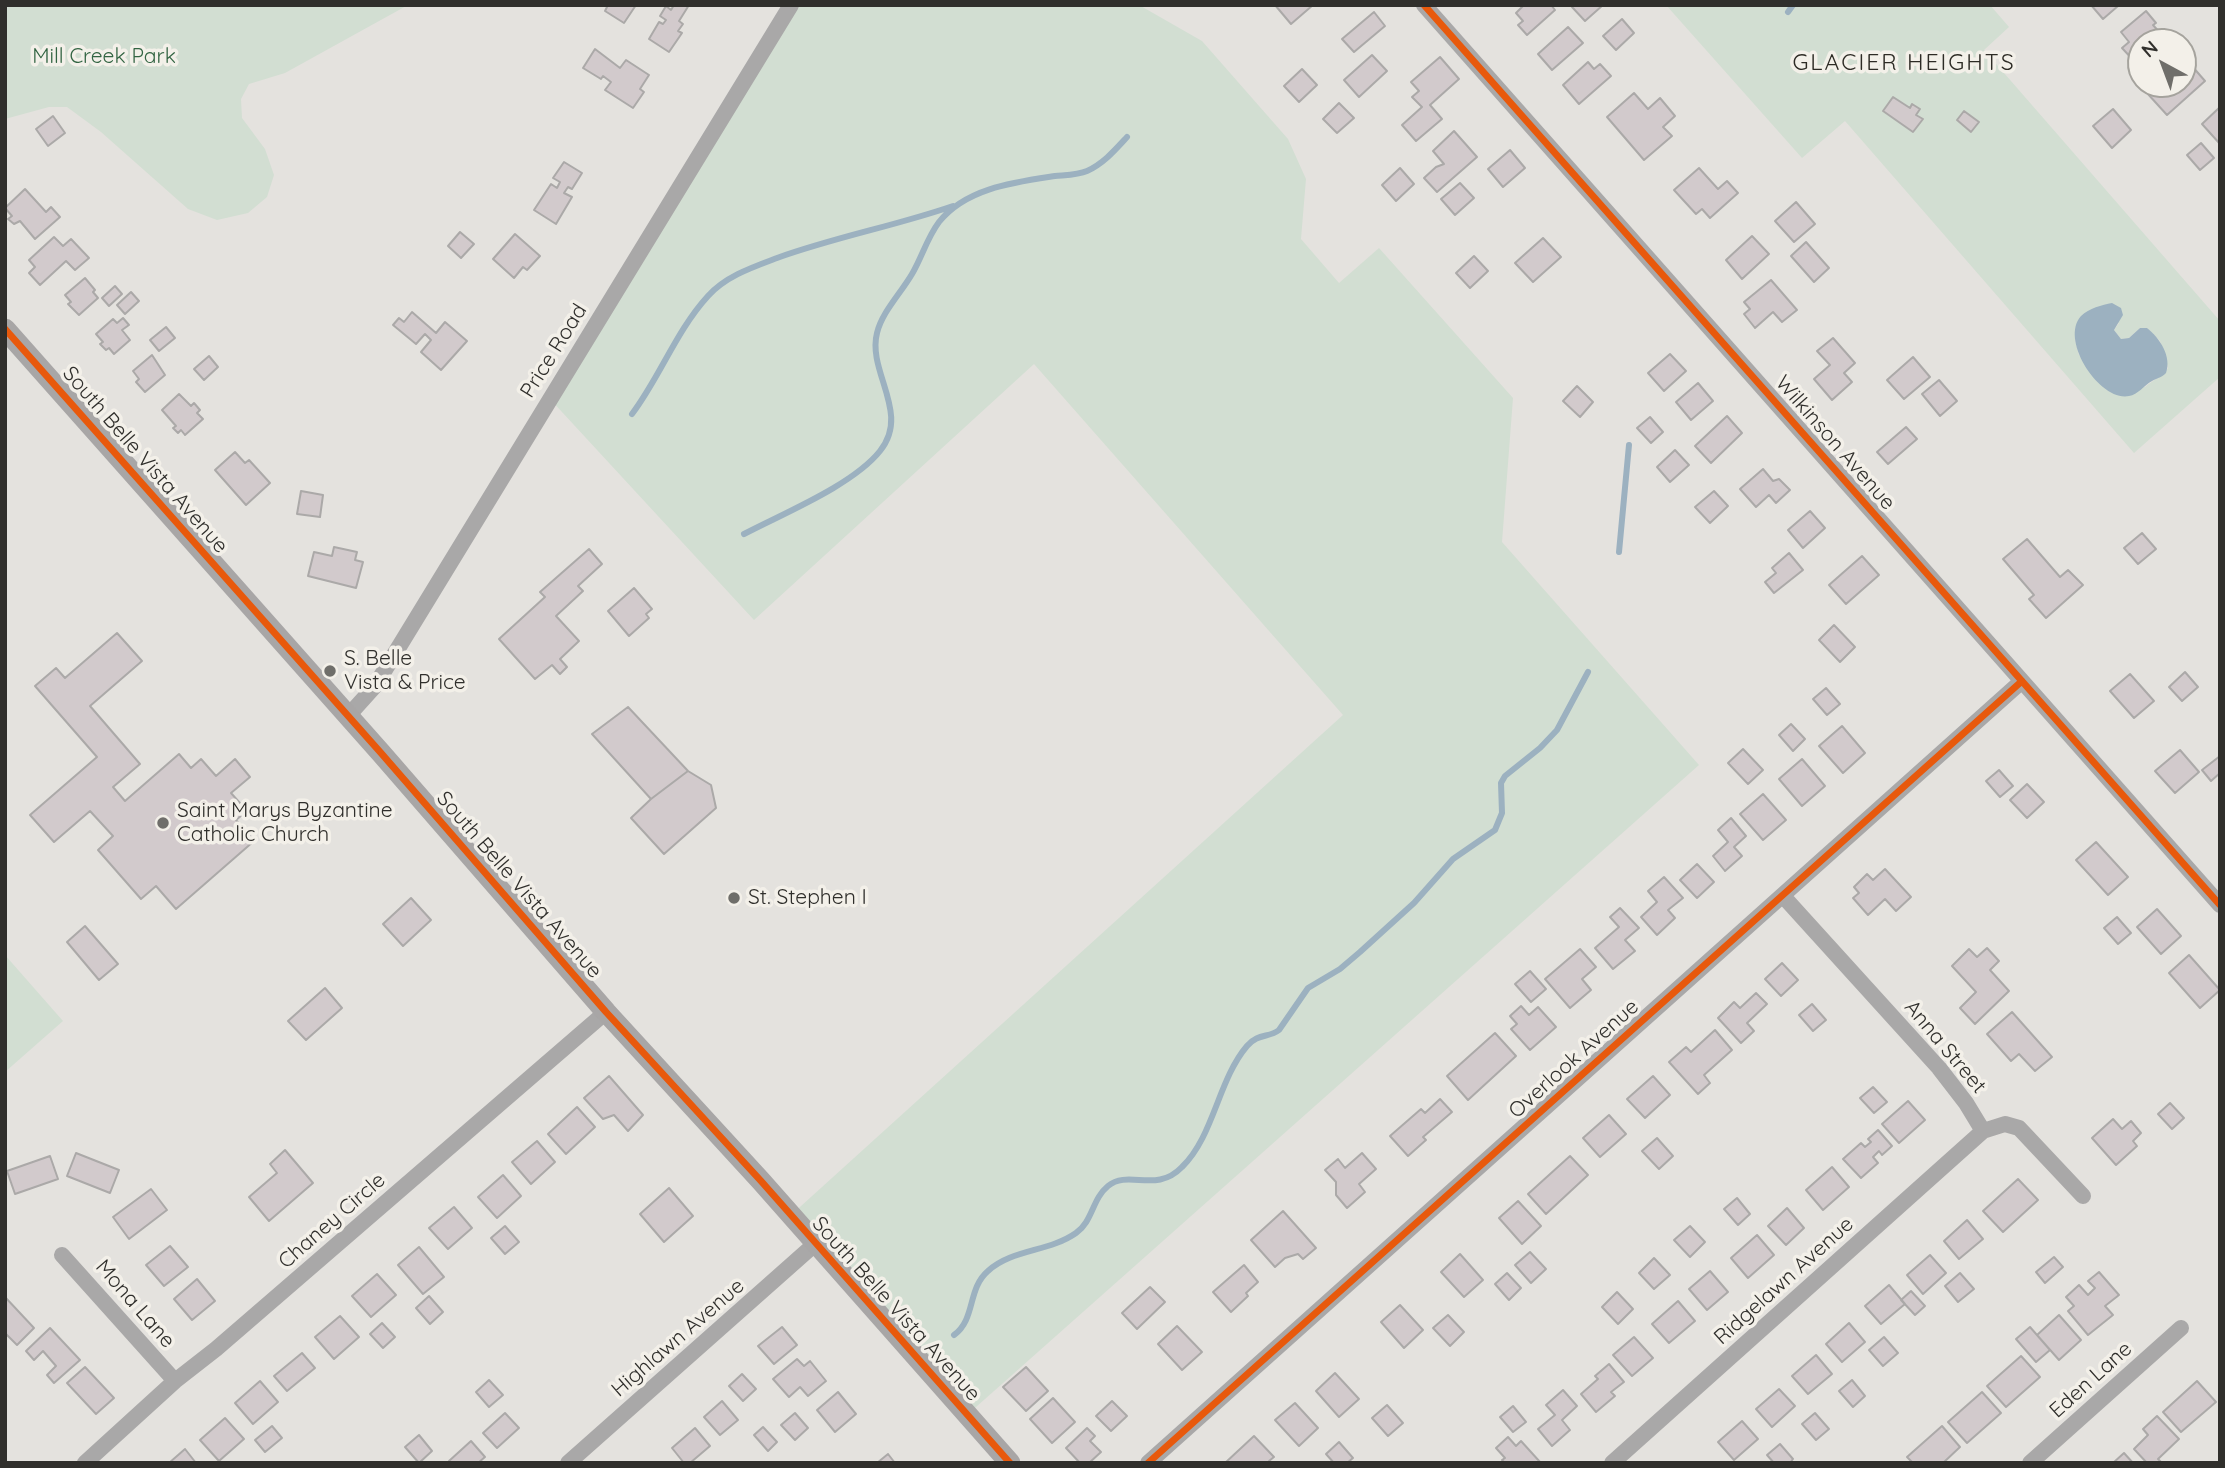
<!DOCTYPE html>
<style>
body{margin:0}
#map{position:relative;width:2225px;height:1468px;overflow:hidden;background:#e4e2de;font-family:Quicksand,sans-serif}
canvas{display:block}
.frame{position:absolute;inset:0;border:7px solid #302f2c;pointer-events:none}
.north{position:absolute;left:2127px;top:28px;width:70px;height:70px;box-sizing:border-box;background:#f3f0e9;border:2px solid #a5a39d;border-radius:50%;rotate:319deg;font-size:19px;font-weight:700;line-height:28px;text-align:center;color:#302f2c}
.north::after{content:'';display:block;margin:auto;width:24px;height:32px;background:#6f6e6a;clip-path:polygon(50% 0,100% 100%,50% 72%,0 100%)}
</style>
<div id="map">
<canvas width="2225" height="1468"></canvas>
<div class="frame"></div>
<div class="north">N</div>
</div>
<script>
const ctx = document.querySelector('canvas').getContext('2d');
ctx.lineJoin = 'round';
function fill(path, color) { ctx.fillStyle = color; ctx.fill(path, 'evenodd'); }
function trace(path, color, width, dash) { ctx.strokeStyle = color; ctx.lineWidth = width; ctx.lineCap = dash ? 'butt' : 'round'; ctx.setLineDash(dash || []); ctx.stroke(path); }
function label(font, color, halo, rows, align = 'center') {
  ctx.font = font + ' Quicksand,sans-serif'; ctx.lineWidth = 7; ctx.setLineDash([]); ctx.textBaseline = 'middle'; ctx.strokeStyle = halo; ctx.fillStyle = color; for (const [text, x, y, turn = 0] of rows) {
    ctx.save(); ctx.translate(x, y); ctx.rotate((+turn || 0) * Math.PI / 180); ctx.textAlign = isNaN(turn) ? turn : align; if (halo) ctx.strokeText(text, 0, 0); ctx.fillText(text, 0, 0); ctx.restore();
  }
}
fill(new Path2D(`
 M5,5h403l-123,68 -36,11 -8,15 1,19 23,31 9,26 -7,22 -19,16 -31,7 -29,-11 -87,-77 -34,-25h-18l-44,12z
 M792,5h347l63,36 86,98 18,40 -5,60 38,44 40,-35 134,150 -11,144 197,223 -732,650 -177,-199 553,-501 -309,-351 -280,256 -204,-221z
 M1666,5h324l19,22 -25,23 236,271v56l-86,76 -289,-332 -43,37zM2119,323l-5,7 7,9 8,-1 11,-10h7l13,13 8,27c-8,11 -14,11 -23,19l-66,-32 -4,-15 1,-14z
 M5,955l58,66 -58,51z`), '#d2ded2');
fill(new Path2D(`
 M2112,303l9,5 2,7 -9,15 7,9 8,-1 11,-10h7c13,10 25,29 19,45 -5,5 -9,5 -14,8 -8,4 -14,14 -23,15 -29,6 -70,-56 -48,-80 8,-8 21,-11 31,-13z`), '#9cb1c0');
trace(new Path2D(`
 M1788,12l5,-7
 M632,414c28,-37 44,-83 76,-118 18,-20 45,-29 69,-38 58,-21 118,-32 176,-52
 M744,534c40,-21 109,-49 136,-83 31,-38 -13,-79 -3,-118 5,-21 24,-40 35,-59 10,-17 15,-36 27,-52 27,-34 76,-40 116,-46 10,-1 23,-1 32,-5 17,-8 28,-21 40,-34
 M1619,552l10,-107
 M954,1335c22,-16 13,-46 34,-64 24,-22 61,-19 88,-38 17,-12 16,-34 32,-47 21,-17 48,8 74,-19 32,-31 36,-87 65,-121 11,-13 22,-8 32,-16l29,-42 32,-19 20,-17 54,-49 39,-44 42,-29 7,-17 -1,-30 4,-7 35,-28 17,-18 31,-58`), '#9cb1c0', 6);
const building = new Path2D(`
 M608,5h28l-12,18 -19,-12z
 M674,5h15l-10,16 4,3 -5,7 4,2 -13,19 -20,-13 10,-17 4,2 3,-4 -6,-4 6,-10 5,4z
 M1275,5h38l-22,19z
 M1524,5h27l4,5 -28,25 -9,-10 5,-4 -7,-8z
 M1574,5h29l-18,16 -13,-14z
 M2091,5h27v1l-15,13z
 M2146,11l10,12 -3,2 8,9 -4,4 3,4h-19v17l-2,-2 -4,5 -13,-14 7,-6 -8,-10z
 M1374,12l11,14 -31,26 -12,-13z
 M1622,19l12,14 -18,17 -13,-14z
 M1568,27l15,16 -31,27 -14,-16z
 M595,49l25,19 6,-8 23,15 -9,14 4,3 -11,16 -28,-18 6,-8 -8,-6 -2,3 -18,-11z
 M1372,55l15,16 -28,26 -15,-17z
 M1440,57l19,22 -29,26 12,14 -26,22 -14,-16 20,-18 -10,-10 7,-6 -8,-9z
 M2185,58l20,23 -38,34 -20,-22 10,-9h26v-24z
 M1588,62l6,7 6,-5 11,12 -32,28 -16,-19z
 M1302,69l15,16 -18,17 -15,-16z
 M1634,93l14,16 12,-11 15,18 -12,11 9,9 -28,24 -37,-43z
 M1893,97l17,11 2,-4 8,5 -4,6 7,4 -10,13 -30,-21z
 M1339,103l15,15 -17,15 -14,-14z
 M2220,107v37l-18,-20z
 M2113,109l18,21 -19,18 -19,-22z
 M1964,111l15,11 -8,10 -14,-12z
 M53,116l12,17 -17,13 -12,-17z
 M1454,131l23,26 -40,35 -13,-14 12,-11 8,-3 -11,-13z
 M2201,143l13,15 -14,12 -13,-15z
 M1510,150l15,18 -22,19 -15,-18z
 M564,162l18,11 -10,16 -4,-2 -4,6 8,4 -16,27 -22,-14 17,-26 6,4 3,-6 -7,-4z
 M1400,168l14,16 -18,17 -14,-16z
 M1699,168l19,21 9,-8 11,12 -28,25 -8,-9 -6,5 -22,-24z
 M1460,183l14,15 -19,17 -14,-16z
 M25,189l21,23 5,-5 9,10 -25,22 -15,-18 -6,3 -6,-5 4,-3 -7,-8z
 M1796,202l19,22 -21,18 -19,-21z
 M460,232l14,12 -13,14 -13,-12z
 M515,234l25,22 -13,14 -4,-3 -9,11 -21,-19z
 M1752,236l17,18 -27,25 -16,-19z
 M54,237l9,9 8,-7 18,19 -14,12 -9,-9 -26,24 -11,-12 6,-6 -6,-7z
 M1543,238l18,19 -28,25 -18,-19z
 M1806,242l23,26 -15,14 -23,-26z
 M1474,256l14,15 -18,17 -14,-15z
 M85,278l10,12 -2,2 5,6 -19,17 -11,-11 3,-2 -6,-7z
 M1771,280l26,30 -15,12 -9,-10 -18,16 -11,-14 6,-5 -6,-7z
 M115,286l7,8 -13,12 -7,-8z
 M131,292l8,9 -14,13 -8,-9z
 M412,312l24,21 9,-11 22,19 -26,29 -20,-18 10,-12 -6,-6 -9,10 -23,-19 6,-7 5,4z
 M123,318l6,7 -7,5 8,10 -16,14 -5,-6 -3,2 -6,-6 3,-2 -7,-8 17,-15 4,4z
 M166,327l9,11 -16,13 -9,-11z
 M1833,338l22,25 -11,10 8,9 -20,18 -18,-21 16,-14 -13,-14z
 M1670,354l16,17 -22,20 -16,-18z
 M152,355l13,20 -20,17 -9,-10 3,-3 -6,-8z
 M209,356l9,11 -14,13 -10,-11z
 M1913,357l17,20 -26,22 -17,-19z
 M1939,380l18,21 -17,15 -18,-22z
 M1698,383l15,18 -22,19 -15,-18z
 M1577,386l16,16 -13,15 -17,-16z
 M179,394l12,12 3,-3 6,7 -3,3 6,6 -18,16 -4,-5 -3,3 -5,-5 3,-2 -14,-16z
 M1727,416l15,17 -31,30 -16,-17z
 M1650,417l13,15 -12,11 -14,-15z
 M1906,427l11,12 -29,25 -11,-12z
 M1675,450l14,15 -19,17 -13,-15z
 M235,452l10,11 4,-3 21,23 -24,22 -31,-35z
 M1763,469l10,12 6,-2 11,11 -14,13 -7,-8 -13,12 -16,-18z
 M301,491l22,4 -3,22 -23,-3z
 M1714,491l14,15 -18,17 -15,-16z
 M1810,511l15,17 -22,20 -15,-18z
 M2142,533l14,16 -18,15 -14,-16z
 M2027,539l33,38 8,-7 15,15 -37,33 -17,-19 5,-4 -31,-36z
 M334,547l23,5 -2,8 8,2 -7,26 -48,-12 6,-24 18,4z
 M589,549l13,15 -24,22 5,5 -27,25 23,25 -19,18 7,8 -7,7 -8,-9 -17,14 -36,-40 46,-42 -5,-5z
 M1789,553l14,17 -29,23 -9,-11 11,-9 -4,-5z
 M1862,556l17,19 -33,29 -17,-19z
 M634,588l18,21 -6,5 3,4 -20,18 -21,-25z
 M1834,625l21,22 -15,15 -21,-22z
 M117,633l25,28 -52,45 50,58 -27,23 12,14 54,-47 12,14 10,-9 15,17 19,-17 15,18 -19,16 16,18 -11,9 18,21 -78,68 -20,-23 -15,13 -43,-49 15,-14 -23,-25 -36,31 -24,-27 67,-58 -62,-71 21,-18 9,10z
 M2185,672l13,15 -16,14 -13,-14z
 M2130,674l24,27 -20,17 -24,-27z
 M1826,688l14,16 -13,11 -14,-16z
 M628,707l60,64 -37,28 -59,-65z
 M1791,724l14,15 -12,12 -14,-16z
 M1842,726l23,27 -22,20 -24,-27z
 M1743,749l20,21 -15,14 -20,-21z
 M2180,750l19,22 -24,21 -20,-22z
 M2220,756v17l-9,8 -9,-11z
 M1802,759l23,27 -23,20 -23,-27z
 M1999,770l14,16 -13,11 -14,-16z
 M688,771l23,14 5,23 -52,46 -33,-36 20,-19z
 M2027,784l17,18 -17,16 -17,-18z
 M1763,794l23,26 -23,20 -23,-26z
 M1731,818l15,18 -12,11 8,9 -17,15 -12,-15 15,-14 -10,-12z
 M2096,842l32,35 -20,18 -32,-35z
 M1697,864l17,18 -17,16 -17,-18z
 M1885,869l26,28 -15,14 -11,-12 -17,16 -15,-17 6,-5 -5,-6 13,-13 6,6z
 M1664,877l19,21 -15,12 7,8 -18,17 -16,-18 16,-15 -9,-11z
 M411,898l20,22 -28,26 -20,-22z
 M1620,908l19,20 -14,12 10,11 -22,18 -18,-21 24,-21 -9,-10z
 M2157,909l24,27 -20,18 -24,-27z
 M2117,917l14,16 -13,11 -14,-16z
 M85,926l33,38 -19,16 -32,-38z
 M1987,948l12,13 -9,9 19,21 -34,33 -15,-16 16,-16 -24,-26 17,-17 8,8z
 M1580,949l16,18 -14,12 9,11 -21,18 -25,-29z
 M2189,955l31,35 -20,18 -31,-35z
 M1782,963l16,17 -17,16 -16,-17z
 M1530,971l16,18 -15,13 -16,-18z
 M325,988l17,20 -36,32 -18,-19z
 M1756,993l11,11 -20,19 7,8 -13,12 -23,-25 16,-16 6,6z
 M1812,1004l14,16 -13,11 -14,-16z
 M1521,1006l8,9 9,-8 18,20 -26,23 -19,-21 6,-5 -7,-8z
 M2012,1012l40,45 -17,14 -16,-17 -8,7 -24,-27z
 M1715,1030l17,20 -28,25 6,8 -12,11 -29,-32 17,-15 5,5z
 M1495,1033l21,23 -48,44 -21,-24z
 M609,1076l34,39 -15,16 -14,-16 -11,4 -19,-21z
 M1653,1076l17,19 -25,23 -18,-19z
 M1873,1087l14,15 -13,11 -14,-15z
 M1440,1099l12,13 -29,25 3,3 -18,16 -18,-20 31,-27 4,4z
 M1908,1101l17,19 -26,23 -17,-19z
 M2170,1103l14,15 -12,11 -14,-15z
 M577,1107l18,20 -29,27 -18,-20z
 M1609,1115l17,19 -26,23 -17,-19z
 M2113,1119l9,10 9,-8 10,12 -8,8 4,5 -21,19 -24,-27z
 M1878,1130l14,16 -10,9 -3,-4 -6,6 5,6 -17,15 -18,-19 18,-16 4,4 6,-5 -3,-3z
 M1657,1138l16,18 -14,13 -17,-18z
 M537,1141l18,21 -24,22 -19,-22z
 M285,1150l28,33 -44,38 -20,-24 28,-24 -7,-9z
 M76,1153l43,17 -9,23 -43,-17z
 M1362,1153l14,16 -17,15 6,8 -18,16 -11,-13v-13l-11,-12 13,-11 7,9z
 M50,1156l8,23 -43,15 -8,-23z
 M1570,1156l18,19 -42,39 -18,-20z
 M1832,1167l17,20 -26,23 -17,-20z
 M503,1175l18,21 -24,22 -19,-21z
 M2018,1179l20,21 -35,32 -20,-21z
 M669,1188l24,28 -29,26 -24,-28z
 M151,1189l16,21 -38,29 -16,-22z
 M1737,1198l13,16 -12,11 -14,-16z
 M1518,1201l23,25 -19,18 -23,-26z
 M454,1207l18,21 -24,21 -19,-21z
 M1787,1208l17,20 -18,17 -18,-19z
 M1283,1211l33,37 -13,11 -5,-5 -13,4 -10,9 -24,-27z
 M1967,1220l16,19 -24,20 -15,-18z
 M505,1226l14,16 -14,12 -14,-16z
 M1690,1226l15,16 -15,15 -16,-17z
 M1757,1235l17,20 -26,23 -17,-20z
 M170,1246l18,21 -24,19 -18,-21z
 M419,1247l25,30 -21,17 -25,-29z
 M1530,1252l16,17 -15,14 -16,-18z
 M1460,1254l23,26 -19,17 -23,-25z
 M1930,1255l16,18 -23,21 -16,-19z
 M2054,1257l9,10 -18,16 -9,-11z
 M1654,1258l16,17 -16,14 -15,-16z
 M1244,1265l14,17 -12,11 2,3 -17,16 -18,-20z
 M1710,1271l18,21 -21,18 -18,-21z
 M2099,1272l20,23 -14,11 8,9 -25,20 -20,-24 6,-5 -8,-9 13,-12 9,10 7,-7 -7,-7z
 M1507,1273l14,15 -12,12 -14,-16z
 M1960,1273l14,16 -16,13 -13,-16z
 M377,1274l19,21 -25,22 -19,-21z
 M197,1279l18,22 -23,19 -18,-21z
 M1889,1285l16,19 -24,20 -16,-18z
 M1150,1287l15,15 -28,27 -15,-16z
 M1911,1291l14,15 -10,9 -14,-15z
 M1617,1292l16,17 -15,15 -16,-17z
 M429,1296l14,16 -13,12 -14,-16z
 M5,1297l29,31 -17,17 -12,-12z
 M1678,1301l17,20 -26,22 -17,-19z
 M1400,1305l23,25 -19,18 -23,-26z
 M1448,1315l16,17 -14,14 -17,-18z
 M2059,1315l22,25 -22,20 -22,-25z
 M340,1316l19,21 -25,22 -19,-22z
 M382,1323l13,14 -12,11 -13,-14z
 M1849,1323l16,19 -23,20 -16,-18z
 M1177,1326l25,26 -20,18 -24,-26z
 M782,1327l15,18 -23,19 -16,-18z
 M2030,1327l20,23 -14,12 -20,-23z
 M50,1328l30,32 -26,23 -7,-8 9,-9 -13,-15 -9,9 -8,-9z
 M1634,1337l19,21 -21,18 -19,-21z
 M1884,1337l14,16 -15,13 -14,-16z
 M302,1353l13,15 -28,23 -13,-15z
 M1816,1355l16,19 -24,20 -16,-18z
 M2021,1356l19,21 -34,30 -19,-21z
 M797,1359l7,7 6,-5 16,20 -18,15 -8,-9 -11,10 -16,-18z
 M1609,1364l15,18 -13,10 4,4 -19,16 -15,-18 17,-15 -3,-3z
 M85,1367l29,31 -18,16 -29,-31z
 M1026,1367l22,24 -22,20 -23,-24z
 M1335,1373l24,26 -20,18 -23,-26z
 M742,1374l14,15 -13,12 -14,-15z
 M489,1380l14,15 -14,12 -13,-15z
 M1852,1380l13,16 -12,11 -14,-16z
 M260,1381l18,21 -25,22 -18,-21z
 M2197,1381l19,21 -35,30 -18,-20z
 M1779,1389l16,17 -23,21 -16,-18z
 M1563,1390l14,16 -15,14 8,10 -18,16 -14,-17 17,-14 -9,-10z
 M838,1392l18,22 -21,18 -18,-22z
 M1982,1392l19,21 -34,30 -19,-21z
 M1053,1398l22,24 -23,21 -22,-24z
 M722,1401l16,19 -18,15 -16,-18z
 M1112,1401l15,15 -16,15 -15,-15z
 M1295,1403l23,25 -19,18 -24,-26z
 M1387,1405l16,18 -15,13 -16,-18z
 M1513,1406l13,16 -13,10 -13,-15z
 M505,1413l14,15 -22,20 -14,-15z
 M795,1413l13,15 -13,12 -14,-15z
 M1815,1413l14,16 -13,11 -14,-16z
 M2157,1416l22,23 -21,20 4,4h-15l-13,-14 14,-14 -5,-6z
 M225,1418l19,21 -25,22 -19,-21z
 M1742,1421l16,18 -24,21 -16,-18z
 M272,1426l10,12 -17,14 -10,-12z
 M1942,1426l18,21 -17,16h-30l-6,-6z
 M763,1427l14,15 -9,9 -14,-16z
 M695,1428l15,18 -20,17h-6l-12,-15z
 M1087,1428l8,8 -5,5 11,11 -12,11h-9l-14,-15z
 M419,1435l13,16 -13,12 -14,-16z
 M1254,1436l20,21 -5,4 2,2h-46z
 M1508,1437l8,9 5,-5 19,21 -35,1 -3,-3 3,-2 -9,-10z
 M471,1441l14,16 -7,6h-27l-2,-2z
 M1339,1442l14,16 -6,5h-13l-8,-9z
 M1780,1444l13,15 -3,4h-16l-7,-8z
 M185,1449l11,14h-27z
 M2124,1453l9,10h-20z
 M888,1454l7,9h-18z`);
fill(building, '#d2cacc');
trace(building, '#aba9a8', 2);
trace(new Path2D(`
 M1424,5l796,900
 M348,716l27,-30 416,-681
 M1783,896l156,172 27,35 17,28
 M62,1255l113,126
 M85,1463l90,-82 41,-32 390,-337
 M568,1463l247,-219
 M1148,1463l874,-782
 M1612,1463l371,-332 22,-7 14,4 64,68
 M2030,1463l151,-135`), '#a9a8a8', 16);
trace(new Path2D(`
 M5,329l376,424 225,259 155,169 249,282`), '#a8a6a6', 21);
trace(new Path2D(`
 M1424,5l796,900
 M5,329l376,424 225,259 155,169 249,282
 M1148,1463l874,-782`), '#e8590c', 7);
for (const [x, y, r, color] of [
 [330,671,7,"#6f6e6a"],
 [163,823,7,"#6f6e6a"],
 [734,898,7,"#6f6e6a"]
]) { const dot = new Path2D(); dot.arc(x, y, r, 0, 2 * Math.PI); ctx.fillStyle = color; ctx.fill(dot); trace(dot, '#f3f0e9', 2.5); }
label('21px', '#326442', '#f3f0e9', [
 ["Mill Creek Park",104,57]
]);
label('21px', '#302f2c', '#f3f0e9', [
 ["Price Road",554,351,-58],
 ["Wilkinson Avenue",1835,443,49],
 ["South Belle Vista Avenue",145,460,49],
 ["South Belle Vista Avenue",519,885,49],
 ["Anna Street",1945,1047,50],
 ["Overlook Avenue",1574,1059,-42],
 ["Chaney Circle",332,1221,-41],
 ["Ridgelawn Avenue",1784,1281,-42],
 ["Mona Lane",135,1304,49],
 ["South Belle Vista Avenue",896,1309,48],
 ["Highlawn Avenue",678,1338,-41],
 ["Eden Lane",2091,1380,-42]
]);
label('21px', '#302f2c', '#f3f0e9', [
 ["S. Belle",344,659],
 ["Vista & Price",344,683],
 ["Saint Marys Byzantine",177,811],
 ["Catholic Church",177,835],
 ["St. Stephen I",748,898]
], 'left');
ctx.letterSpacing = '2px';
label('23px', '#2d2b25', '#f3f0e9', [
 ["GLACIER HEIGHTS",1904,63]
]);
ctx.letterSpacing = '0px';
</script>
